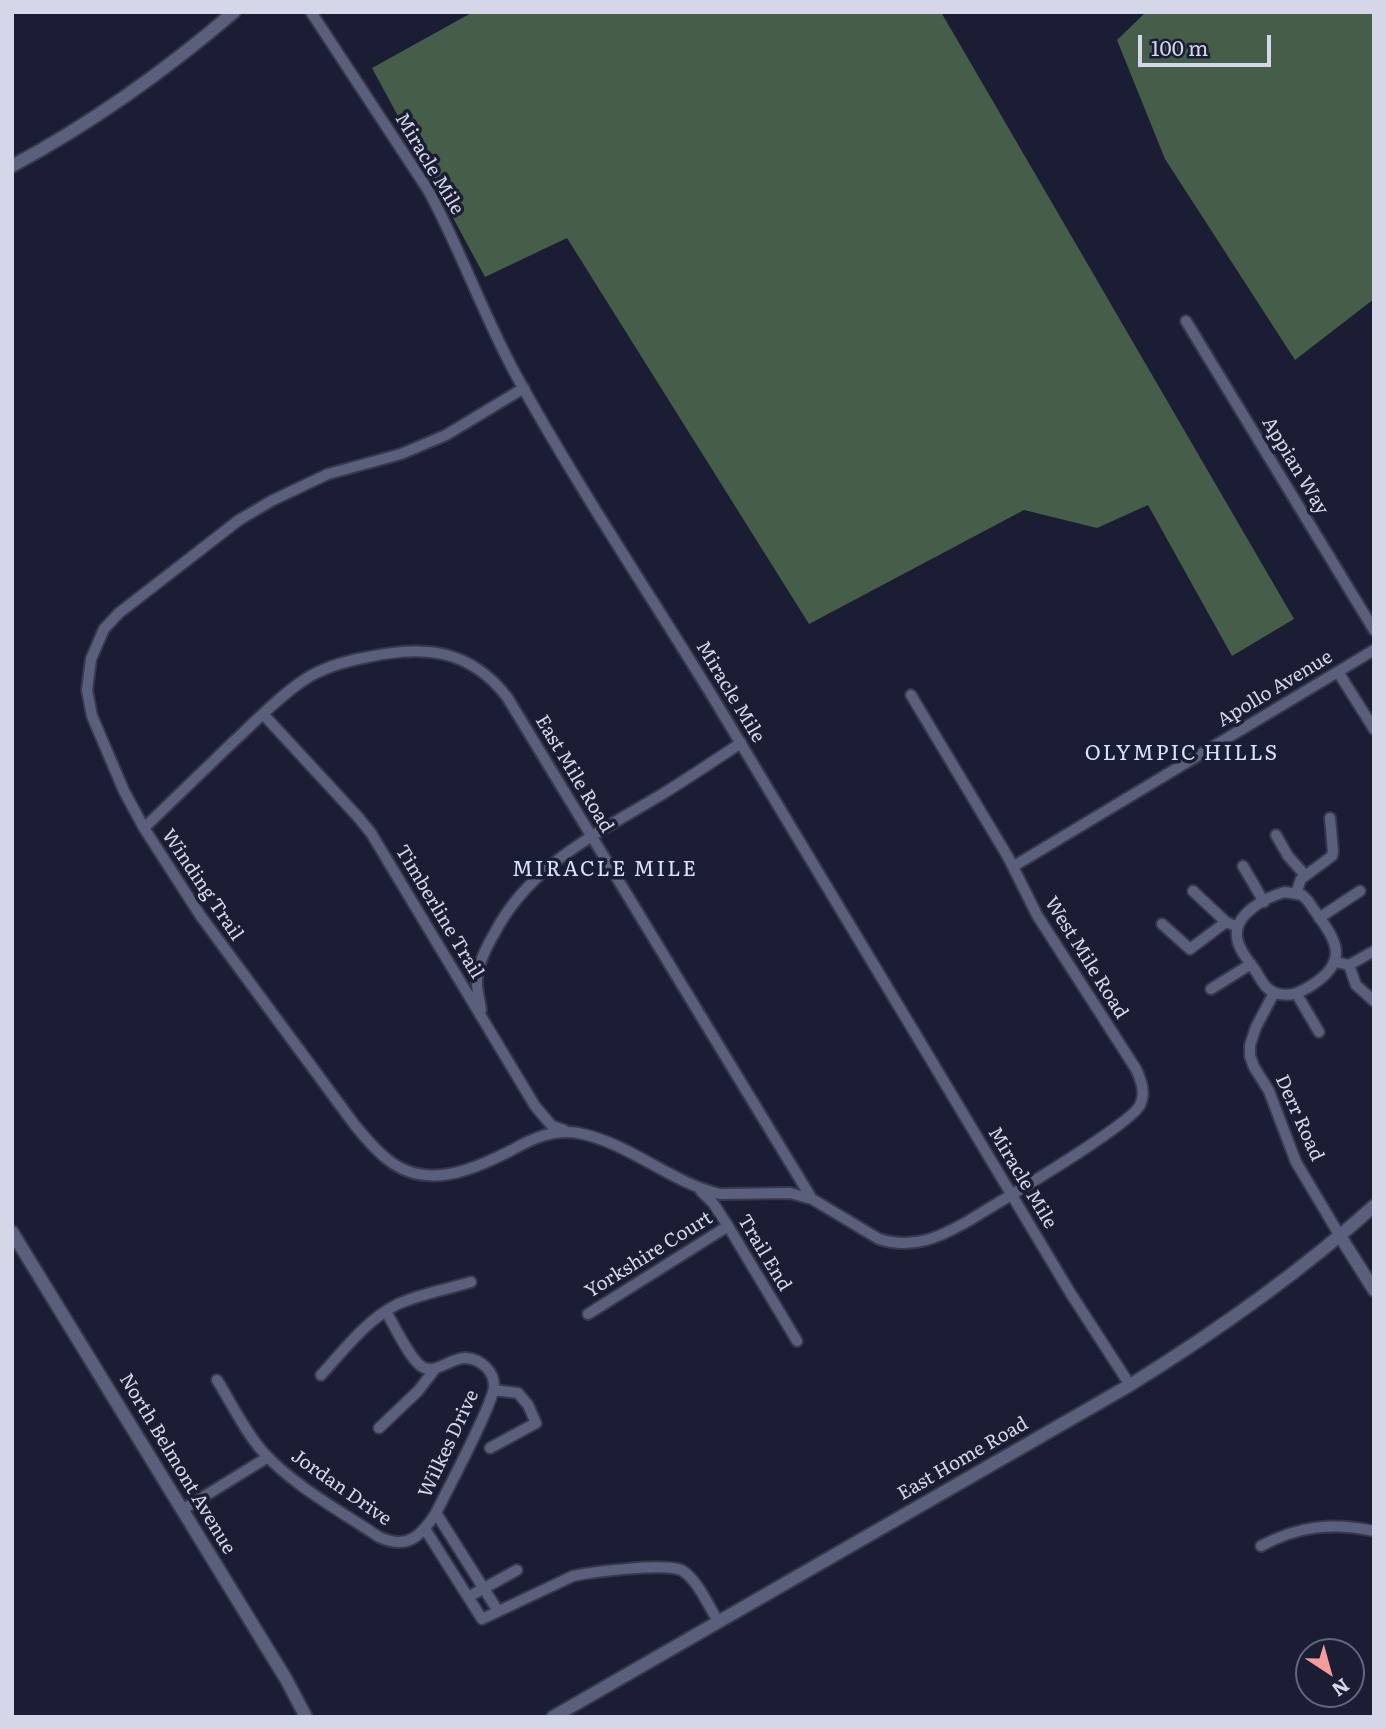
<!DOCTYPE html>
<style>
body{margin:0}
#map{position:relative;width:1386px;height:1729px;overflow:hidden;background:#1a1d34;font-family:Literata,serif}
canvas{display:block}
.frame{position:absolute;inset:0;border:14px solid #d4d7e7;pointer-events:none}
.north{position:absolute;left:1295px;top:1638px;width:70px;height:70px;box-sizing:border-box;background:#1a1d34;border:2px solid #64677c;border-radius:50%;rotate:144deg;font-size:19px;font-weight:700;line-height:28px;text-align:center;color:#d4d7e7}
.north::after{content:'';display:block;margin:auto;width:24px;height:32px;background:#f59b9b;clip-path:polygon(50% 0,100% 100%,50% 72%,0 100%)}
.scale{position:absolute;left:1138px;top:35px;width:133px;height:32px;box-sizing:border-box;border:4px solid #d4d7e7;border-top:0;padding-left:9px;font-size:21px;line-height:24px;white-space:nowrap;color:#d4d7e7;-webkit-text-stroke:5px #1a1d34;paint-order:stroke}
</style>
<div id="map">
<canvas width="1386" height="1729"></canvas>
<div class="frame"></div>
<div class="north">N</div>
<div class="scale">100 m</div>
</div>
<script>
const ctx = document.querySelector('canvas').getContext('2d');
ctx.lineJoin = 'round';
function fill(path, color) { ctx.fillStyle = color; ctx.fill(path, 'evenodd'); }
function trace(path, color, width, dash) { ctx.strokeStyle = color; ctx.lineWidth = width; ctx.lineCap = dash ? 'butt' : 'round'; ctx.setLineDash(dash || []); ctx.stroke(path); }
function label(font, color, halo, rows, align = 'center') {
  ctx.font = font + ' Literata,serif'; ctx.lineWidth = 7; ctx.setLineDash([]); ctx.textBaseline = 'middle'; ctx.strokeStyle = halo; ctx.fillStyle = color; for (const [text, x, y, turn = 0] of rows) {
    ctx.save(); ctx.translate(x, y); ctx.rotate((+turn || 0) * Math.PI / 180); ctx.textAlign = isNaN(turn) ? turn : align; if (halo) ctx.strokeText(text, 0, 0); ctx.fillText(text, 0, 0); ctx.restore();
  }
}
fill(new Path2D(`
 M473,12h468l353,607 -62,37 -84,-151 -51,23 -73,-18 -215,114 -242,-386 -82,39 -113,-209z
 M1146,12h228v287l-79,61 -130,-201 -48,-119z`), '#465d49');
const minor = new Path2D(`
 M311,12l117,178c33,60 55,125 88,185 61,111 132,216 198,324 120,197 238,397 357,595l59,91
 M1186,321l188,309
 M524,388l-78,47 -45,19 -73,20 -55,26 -34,20 -120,93 -15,16 -13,30 -4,31 5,26 32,75 20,37 56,87 154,209c10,12 20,25 33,35 39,32 86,11 125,-9 21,-12 41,-21 66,-17 52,10 91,49 142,61l70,-1 22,6
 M1338,672l36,57
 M263,714l95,103 13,16 164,273 17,20 12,4
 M144,828c29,-28 58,-56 88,-85 23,-21 45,-45 72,-63 19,-13 42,-19 64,-23 56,-12 102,-8 139,40l305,502 67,40c35,11 61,-2 91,-19 27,-17 161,-95 170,-115 6,-12 1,-25 -4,-36l-99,-154 -29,-58 -97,-162
 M1276,835l12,21 17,19
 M1014,866l360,-216
 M1243,866l21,36
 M1193,891l33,31
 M1285,892l17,3 6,6c22,33 48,56 4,84 -11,7 -22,13 -36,8 -11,-3 -15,-14 -21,-23 -7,-10 -17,-21 -18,-33 -3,-23 29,-40 48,-45z
 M1296,893l5,-14 31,-23 1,-5 -3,-33
 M1319,918l41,-27
 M1162,924l28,25 36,-27 12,5
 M1336,962l13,3 7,20 18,16
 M1349,965l25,-14
 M1211,989l40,-25
 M1274,993l-18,34 -6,18v11l4,11 15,24 27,71 44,74
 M1296,993l23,39
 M481,1010c-1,-9 -5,-22 -4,-31 1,-15 10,-33 17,-45 36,-70 106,-102 170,-141 26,-16 51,-33 77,-50
 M701,1191l12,12 15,23 69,115
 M588,1314l140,-88
 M321,1375c23,-25 46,-56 77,-71 22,-10 50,-15 73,-22
 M217,1380c15,24 28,52 47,73 30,33 78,59 115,84 29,13 42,-1 57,-24 10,-21 58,-110 58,-127 0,-15 -13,-27 -28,-28 -15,-1 -31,18 -45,8 -13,-10 -26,-40 -35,-54
 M379,1428l39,-37 17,-22
 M490,1448l46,-25 -8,-18 -10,-12 -24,-3
 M182,1510l86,-53
 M436,1513l62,98
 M425,1529l57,90 91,-43c19,-4 95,-14 110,-5 15,10 25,34 35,50
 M1261,1546c37,-20 71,-24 113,-15
 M468,1597l49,-27`);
const tertiary = new Path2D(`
 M12,166c80,-43 153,-95 222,-154
 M12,1232l274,447 20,38
 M1340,1236l34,54
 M553,1717l577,-332c87,-54 168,-111 244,-179`);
trace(minor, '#37384c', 14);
trace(tertiary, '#37384c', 16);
trace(minor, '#5a5f7b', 10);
trace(tertiary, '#5a5f7b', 12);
label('19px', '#d4d7e7', '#1a1d34', [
 ["Miracle Mile",429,164,59],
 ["Appian Way",1295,466,59],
 ["Apollo Avenue",1275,689,-31],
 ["Miracle Mile",730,692,59],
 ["East Mile Road",574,774,59],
 ["Winding Trail",202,885,56],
 ["Timberline Trail",439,912,59],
 ["West Mile Road",1086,958,58],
 ["Derr Road",1299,1118,66],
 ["Miracle Mile",1022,1178,59],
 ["Trail End",764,1253,59],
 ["Yorkshire Court",649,1255,-32],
 ["Wilkes Drive",449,1444,-65],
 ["East Home Road",963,1459,-30],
 ["North Belmont Avenue",177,1464,59],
 ["Jordan Drive",341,1488,35]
]);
ctx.letterSpacing = '2px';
label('21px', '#dce1fb', '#1a1d34', [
 ["OLYMPIC HILLS",1182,754],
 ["MIRACLE MILE",605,870]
]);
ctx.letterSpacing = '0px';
</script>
